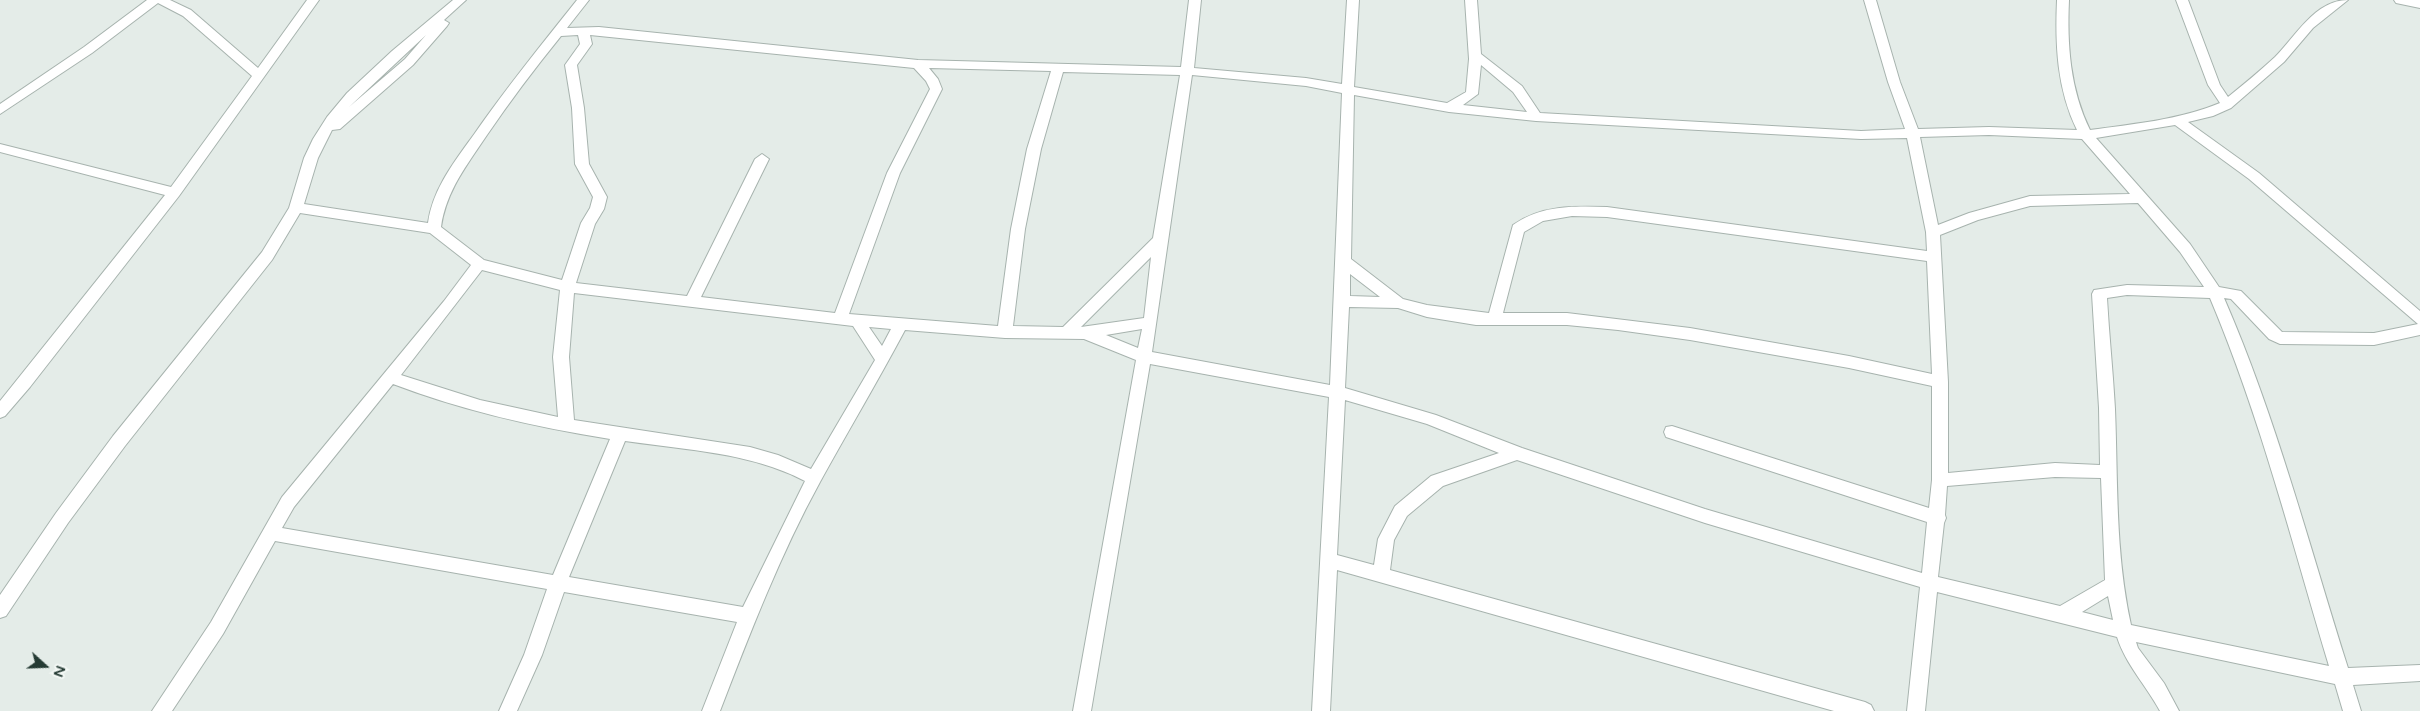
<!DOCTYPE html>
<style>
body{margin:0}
#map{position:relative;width:2420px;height:711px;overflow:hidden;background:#e4ece8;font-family:"Varela Round",sans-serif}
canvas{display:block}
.north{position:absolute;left:20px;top:641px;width:50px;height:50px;-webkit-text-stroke:4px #f4f9f6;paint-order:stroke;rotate:110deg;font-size:14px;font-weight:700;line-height:20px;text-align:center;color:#253b34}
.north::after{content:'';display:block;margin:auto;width:18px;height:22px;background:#253b34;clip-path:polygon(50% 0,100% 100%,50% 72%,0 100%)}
</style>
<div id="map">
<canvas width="2420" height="711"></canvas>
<div class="north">N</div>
</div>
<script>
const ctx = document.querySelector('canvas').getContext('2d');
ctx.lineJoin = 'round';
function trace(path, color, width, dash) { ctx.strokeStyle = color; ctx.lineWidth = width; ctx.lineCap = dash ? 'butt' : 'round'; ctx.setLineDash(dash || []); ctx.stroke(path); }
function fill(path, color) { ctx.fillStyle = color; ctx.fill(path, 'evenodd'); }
const minor = new Path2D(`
 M147,0h23l21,10 67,58 49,-68h12l-140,196 -149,191 -25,29 -5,2v-17l165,-206 -165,-43v-8l171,43 81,-111 -69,-60 -25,-13 -66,50 -92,61v-10l84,-57z
 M453,0h13l-22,20 5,3 -2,3 -34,39 -73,64 -8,1 -14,28 -14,46 124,19c5,-35 27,-62 47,-90 32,-46 67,-89 102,-133h12l-22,28 32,-1 319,33 263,7 8,-67h12l-7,68 112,10 36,6 5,-84h12l-5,87 93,16 19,-11 3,-33 -4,-59h12l4,54 41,32 18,27 321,18 44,-2 -17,-47 -24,-82h12l24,82 18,47 71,-2 88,3c-20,-41 -22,-85 -20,-130h12c-2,45 1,89 21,130 43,-6 89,-10 130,-27l-12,-18 -32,-85h12l32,85 8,12c16,-13 32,-26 47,-40 21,-21 40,-57 73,-57l-35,28 -29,34 -53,46 -18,8 -25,6 71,51 161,138v24l-46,10 -94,-1 -11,-5 -38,-40 -7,-1c52,119 85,247 124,370l72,-3v16l-67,4 8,26h-18l-8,-27 -199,-42 2,6 26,35 15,28h-19c-14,-26 -34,-46 -43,-74l-180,-45 -12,119h-18l13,-124 -215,-64 -188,-63 -74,26 -36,30 -13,24 -4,30 475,132 6,3 3,6h-40l-497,-141 -7,141h-18l17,-314 -179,-33 -59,347h-18l63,-351 -52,-21 -79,-1 -100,-8c-27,51 -57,101 -85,152 -40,73 -70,151 -100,229h-18l35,-89 -173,-30 -22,63 -25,56h-18l25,-56 23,-66 -272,-48 -52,93 -51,77h-20l59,-89 71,-125 162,-196 27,-36 -41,-32 -130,-20 -28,47 -147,186 -57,77 -62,93 -6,2v-23l56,-82 57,-77 149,-184 27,-44 15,-50 9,-19 14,-22 20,-24 45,-42zM426,35l-21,24 -56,48zM578,35l2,9 -15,21 7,43 3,56 18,33 -3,11 -9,15 -19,57 -78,-20 -43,-33c5,-36 26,-62 46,-92 23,-34 48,-67 74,-99zM590,35l324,33 12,13 4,8 -43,84 -52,140 -134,-16 68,-138 -7,-5 -7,5 -68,137 -111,-13 19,-59 9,-15 3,-12 -18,-33 -5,-56 -7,-43 15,-21zM1481,65l32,27 14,20 -64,-7 15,-11zM929,68l122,3 -24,78 -16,80 -13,97 -149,-12 51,-141 42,-84 -4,-10zM1063,72l117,3 -27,163 -90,89 -50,-1 12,-97 16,-80zM1192,75l114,11 36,7 -12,292 -178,-33zM1354,95l95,17 87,9 325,18 46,-1 19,94 1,19 -320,-44c-33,-1 -66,-2 -94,18l-24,88 -62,-8 -24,-6 -52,-40zM2175,125l74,54 169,145 -44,9 -92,-1 -41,-41 -22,-4 -29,-43 -94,-106zM1989,135l93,4 48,55 -100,2 -61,17 -31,12 -18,-88zM2138,203l42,49 24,35 -77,-2 -33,5 -2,4 7,114 1,57 -45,-2 -107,10v-91l-8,-147 38,-15 52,-14zM1572,216l35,1 320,44 5,113 -83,-18 -159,-28 -123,-15h-64l21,-81 19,-11zM1151,257l-7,61 -63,9zM482,270l78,20 -7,67 5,60 -78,-17 -79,-25zM1350,274l30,23 -30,-1zM574,293l279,33 22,34 -64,109 -33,-14 -28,-8 -176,-27 -5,-63zM2127,295l83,3c50,118 82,245 119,368l-198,-41c-16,-74 -13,-142 -16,-216 -2,-37 -6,-74 -8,-111zM1349,307l49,1 29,9 49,8h91l51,5 72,10 159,28 83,18v94l-3,28 -257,-82 -6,1 -2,5 2,5 261,85 -5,51 -217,-64 -183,-61 -86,-33 -91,-27zM869,327l22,2 -9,17zM1142,329l-4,19 -32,-13zM393,384c70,27 143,43 217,55l-57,136 -271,-47 12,-21zM1345,400l82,24 72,29 -68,23 -36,30 -17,33 -4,26 -37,-10zM625,441c61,9 124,11 180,40l-62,126 -174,-30zM2055,477l46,1 4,102 -45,26 -122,-29 6,-54 2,-5 -1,-3 2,-29zM2108,596l5,24 -31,-8z
 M2394,0h26v8l-24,-5z`);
trace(minor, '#a7b3ae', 2);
fill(minor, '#fff');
</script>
